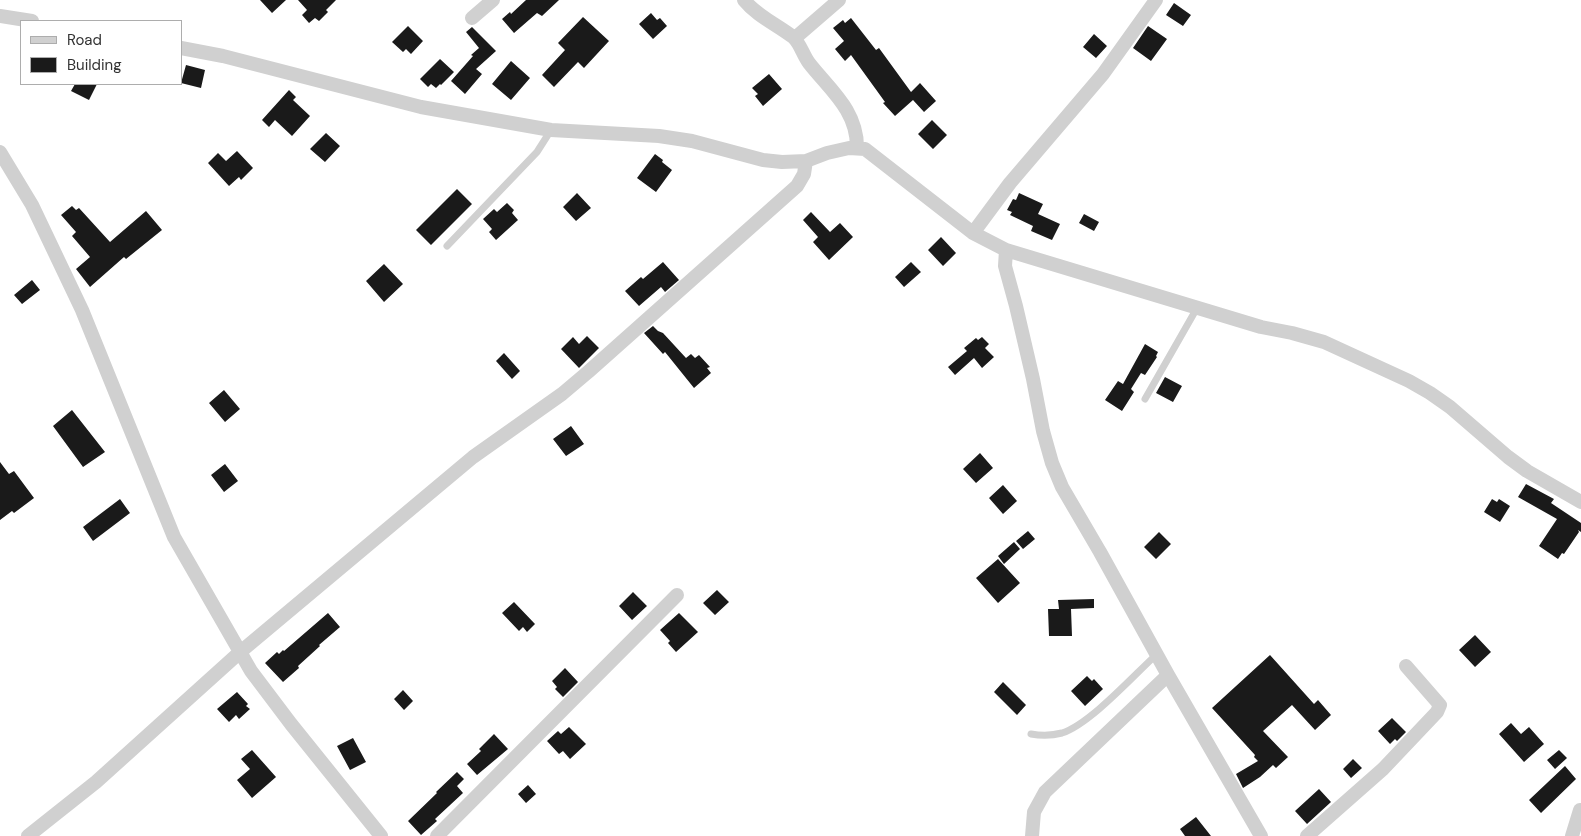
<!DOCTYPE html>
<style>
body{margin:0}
#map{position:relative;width:1581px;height:836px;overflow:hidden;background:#fff;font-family:"DM Sans",sans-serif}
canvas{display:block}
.legend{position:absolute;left:20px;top:20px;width:162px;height:65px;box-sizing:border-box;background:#fff;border:1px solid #adadad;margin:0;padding:6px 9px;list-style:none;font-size:15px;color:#333}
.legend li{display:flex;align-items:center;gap:10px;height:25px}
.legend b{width:25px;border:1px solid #adadad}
</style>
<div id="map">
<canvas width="1581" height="836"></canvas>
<ul class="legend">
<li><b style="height:6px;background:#d0d0d0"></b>Road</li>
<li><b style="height:14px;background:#1a1a1a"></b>Building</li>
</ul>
</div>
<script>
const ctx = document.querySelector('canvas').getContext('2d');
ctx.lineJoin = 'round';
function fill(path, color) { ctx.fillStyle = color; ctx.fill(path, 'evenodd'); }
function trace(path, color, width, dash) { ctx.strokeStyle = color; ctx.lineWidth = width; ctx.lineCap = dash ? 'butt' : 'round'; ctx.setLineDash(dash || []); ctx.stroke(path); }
fill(new Path2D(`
 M260,0h26l-14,13z
 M298,0h38l-10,10 2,2 -9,9 -4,-3 -6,5 -7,-8 5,-5z
 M526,0h33l-17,16 -5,-3 -23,20 -12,-14 8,-7 1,2z
 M1174,3l17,12 -8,11 -17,-11z
 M651,13l6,7 3,-2 7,8 -14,13 -14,-15z
 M583,17l26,24 -25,27 -6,-6 -24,25 -12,-12 23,-25 -7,-7z
 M851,18l25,32 3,-2 32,44 9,-9 16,18 -12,11 -11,-12 -18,16 -12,-13 2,-1 -34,-47 -6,6 -10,-12 9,-8 -11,-13 10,-8 2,3z
 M408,26l15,15 -12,13 -5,-5 -3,3 -11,-10z
 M1148,26l19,13 -16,22 -18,-13z
 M472,27l24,24 -20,18 6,5 -17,20 -14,-13 22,-25 -2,-1 8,-7 -13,-16z
 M1094,34l13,12 -11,12 -13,-11z
 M440,59l14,13 -13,13 -1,-1 -4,4 -5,-4 -3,3 -8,-8z
 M511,61l19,17 -19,22 -19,-16z
 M186,65l19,5 -4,18 -20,-5z
 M769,74l13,15 -19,17 -8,-10 3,-2 -6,-6z
 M75,84h22l-8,16 -18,-9z
 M289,90l7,7 -3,3 17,16 -18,20 -17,-16 -6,7 -7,-7z
 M932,120l15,15 -14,14 -15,-15z
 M326,133l14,13 -15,16 -15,-13z
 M237,151l16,17 -12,12 -2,-3 -10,9 -21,-23 10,-10 8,8z
 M655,154l8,6 -1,2 10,8 -16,22 -19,-14z
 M457,189l15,15 -41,41 -15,-15z
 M577,193l14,15 -15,13 -13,-14z
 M1019,193l24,11 -5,10 22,10 -8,16 -21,-9 2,-5 -23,-11 2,-3 -5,-2 6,-11 3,1z
 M507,203l7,7 -2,3 6,7 -22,20 -7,-8 3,-3 -9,-10 11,-10 3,3z
 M72,206l4,4 3,-2 31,34 36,-31 16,19 -36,29 -2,-2 -34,30 -14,-18 14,-12 -18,-21 4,-4 -15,-17z
 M811,212l19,20 10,-9 13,14 -24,23 -16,-18 5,-5 -15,-17z
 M1084,214l15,8 -5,9 -15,-8z
 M941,237l15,16 -13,13 -15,-16z
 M663,262l16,18 -14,12 -4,-5 -22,19 -14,-15 16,-14 2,2z
 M911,262l10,10 -17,15 -9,-10z
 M384,264l19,20 -19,18 -18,-21z
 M32,280l8,10 -18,14 -8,-9z
 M653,326l5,5 5,2 23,25 5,-4 4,4 4,-3 11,12 -3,1 4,5 -17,15 -29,-36 -2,2 -19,-21z
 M587,336l12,12 -20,20 -18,-19 12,-12 6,7z
 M982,337l7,7 -4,4 9,9 -12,11 -8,-10 -19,17 -7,-8 19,-16 -3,-3 12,-10 2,2z
 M1145,344l13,8 -2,4 1,1 -12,18 -4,-2 -10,16 3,3 -12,19 -17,-11 13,-19 5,3z
 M504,353l16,18 -8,8 -16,-18z
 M1165,377l17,9 -9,16 -17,-9z
 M224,390l16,19 -15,13 -16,-19z
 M72,410l33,42 -22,15 -30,-41z
 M571,426l13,18 -18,12 -13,-17z
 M980,453l13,15 -17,15 -13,-14z
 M0,462l9,12 5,-3 20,27 -20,15 -2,-2 -12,9z
 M225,464l13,17 -14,11 -13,-17z
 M1526,484l28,15 -3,4 30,20v9l-3,-2 1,2 -15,22 -2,-1 -4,6 -19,-13 18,-27 -39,-22z
 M1003,485l14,16 -14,13 -14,-16z
 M120,499l10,14 -37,28 -10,-14z
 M1492,499l5,3 2,-3 11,7 -10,16 -16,-10z
 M1028,531l7,8 -12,10 -7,-8z
 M1159,532l12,12 -15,15 -12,-12z
 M1014,542l6,7 -16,15 -6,-8z
 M998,559l22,24 -22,20 -22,-25z
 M717,590l12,12 -14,13 -12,-12z
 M633,592l14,14 -15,14 -13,-14z
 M1094,599v9l-23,1 1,27h-23l-1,-27h11l-1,-9z
 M514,602l21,22 -8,8 -4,-5 -4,4 -17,-18z
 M328,613l12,14 -21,18 1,1 -22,20 1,2 -16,14 -18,-19 12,-11 2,2 4,-4 1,1z
 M679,613l19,19 -22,20 -8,-9 2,-2 -10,-11z
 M1475,635l16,17 -16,15 -16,-17z
 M1270,655l44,49 4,-4 13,15 -16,15 -23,-25 -29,26 25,26 -12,11 -3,-3 -13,12 -17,11 -7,-14 22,-13 -4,-4 1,-2 -43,-47z
 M565,668l13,14 -15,15 -8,-8 2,-2 -5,-6z
 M1087,676l5,5 2,-2 9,10 -18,17 -14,-15z
 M1003,682l23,23 -9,10 -23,-23z
 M403,690l10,11 -9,9 -10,-11z
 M237,692l11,12 -2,2 4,3 -11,10 -3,-4 -7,7 -12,-13z
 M1392,718l14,14 -9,9 -2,-2 -5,5 -12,-13z
 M1511,723l10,11 8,-7 15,17 -20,18 -25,-28z
 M569,727l17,17 -16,15 -7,-8 -4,3 -12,-13 11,-10 3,3z
 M494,734l14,15 -31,26 -10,-11 14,-13 -2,-2z
 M353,738l13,24 -16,8 -13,-24z
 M252,750l24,27 -24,21 -15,-18 13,-11 -9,-10z
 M1559,750l8,8 -12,11 -8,-9z
 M1353,759l9,9 -11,10 -8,-9z
 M1565,766l11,13 -35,34 -12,-13z
 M457,772l7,7 -7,7 6,7 -28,26 2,2 -16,14 -13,-14 29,-28 -1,-1z
 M528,785l8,9 -10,9 -8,-9z
 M1319,789l12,13 -24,22 -12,-13z
 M1196,817l15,19h-26l-5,-7z`), '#1a1a1a');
trace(new Path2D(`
 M447,246l90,-94 14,-22
 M1145,399l52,-91
 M1031,734c11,2 20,2 31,-1 28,-9 71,-57 94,-78`), '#d0d0d0', 7);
trace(new Path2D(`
 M744,0c13,16 32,24 49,37 7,6 10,18 16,26 21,27 48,47 48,84
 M0,16l32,5
 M472,18l21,-18
 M795,38l44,-38
 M181,48l42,8 198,51 130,23 108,6 33,5 71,19 19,2 24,-1 21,-8 22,-5 16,1 108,84 33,17 255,77 31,6 32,9 85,39 21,12 20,14 58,50 19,14 54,31
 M0,152l32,53 50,105 92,227 77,134 40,53 90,112
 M973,233l37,-50 93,-109 53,-74
 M1006,250l-1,16 11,40 17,73 10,52 9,32 10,24 38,65 68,123 93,161
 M28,836l68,-54 143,-129 234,-196 89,-63 26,-22 209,-186 7,-12 2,-13
 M437,836l240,-241
 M1032,836l2,-24 11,-20 123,-117
 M1307,836l76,-67 54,-57 3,-7 -34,-39
 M1572,836l8,-26`), '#d0d0d0', 14);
</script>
